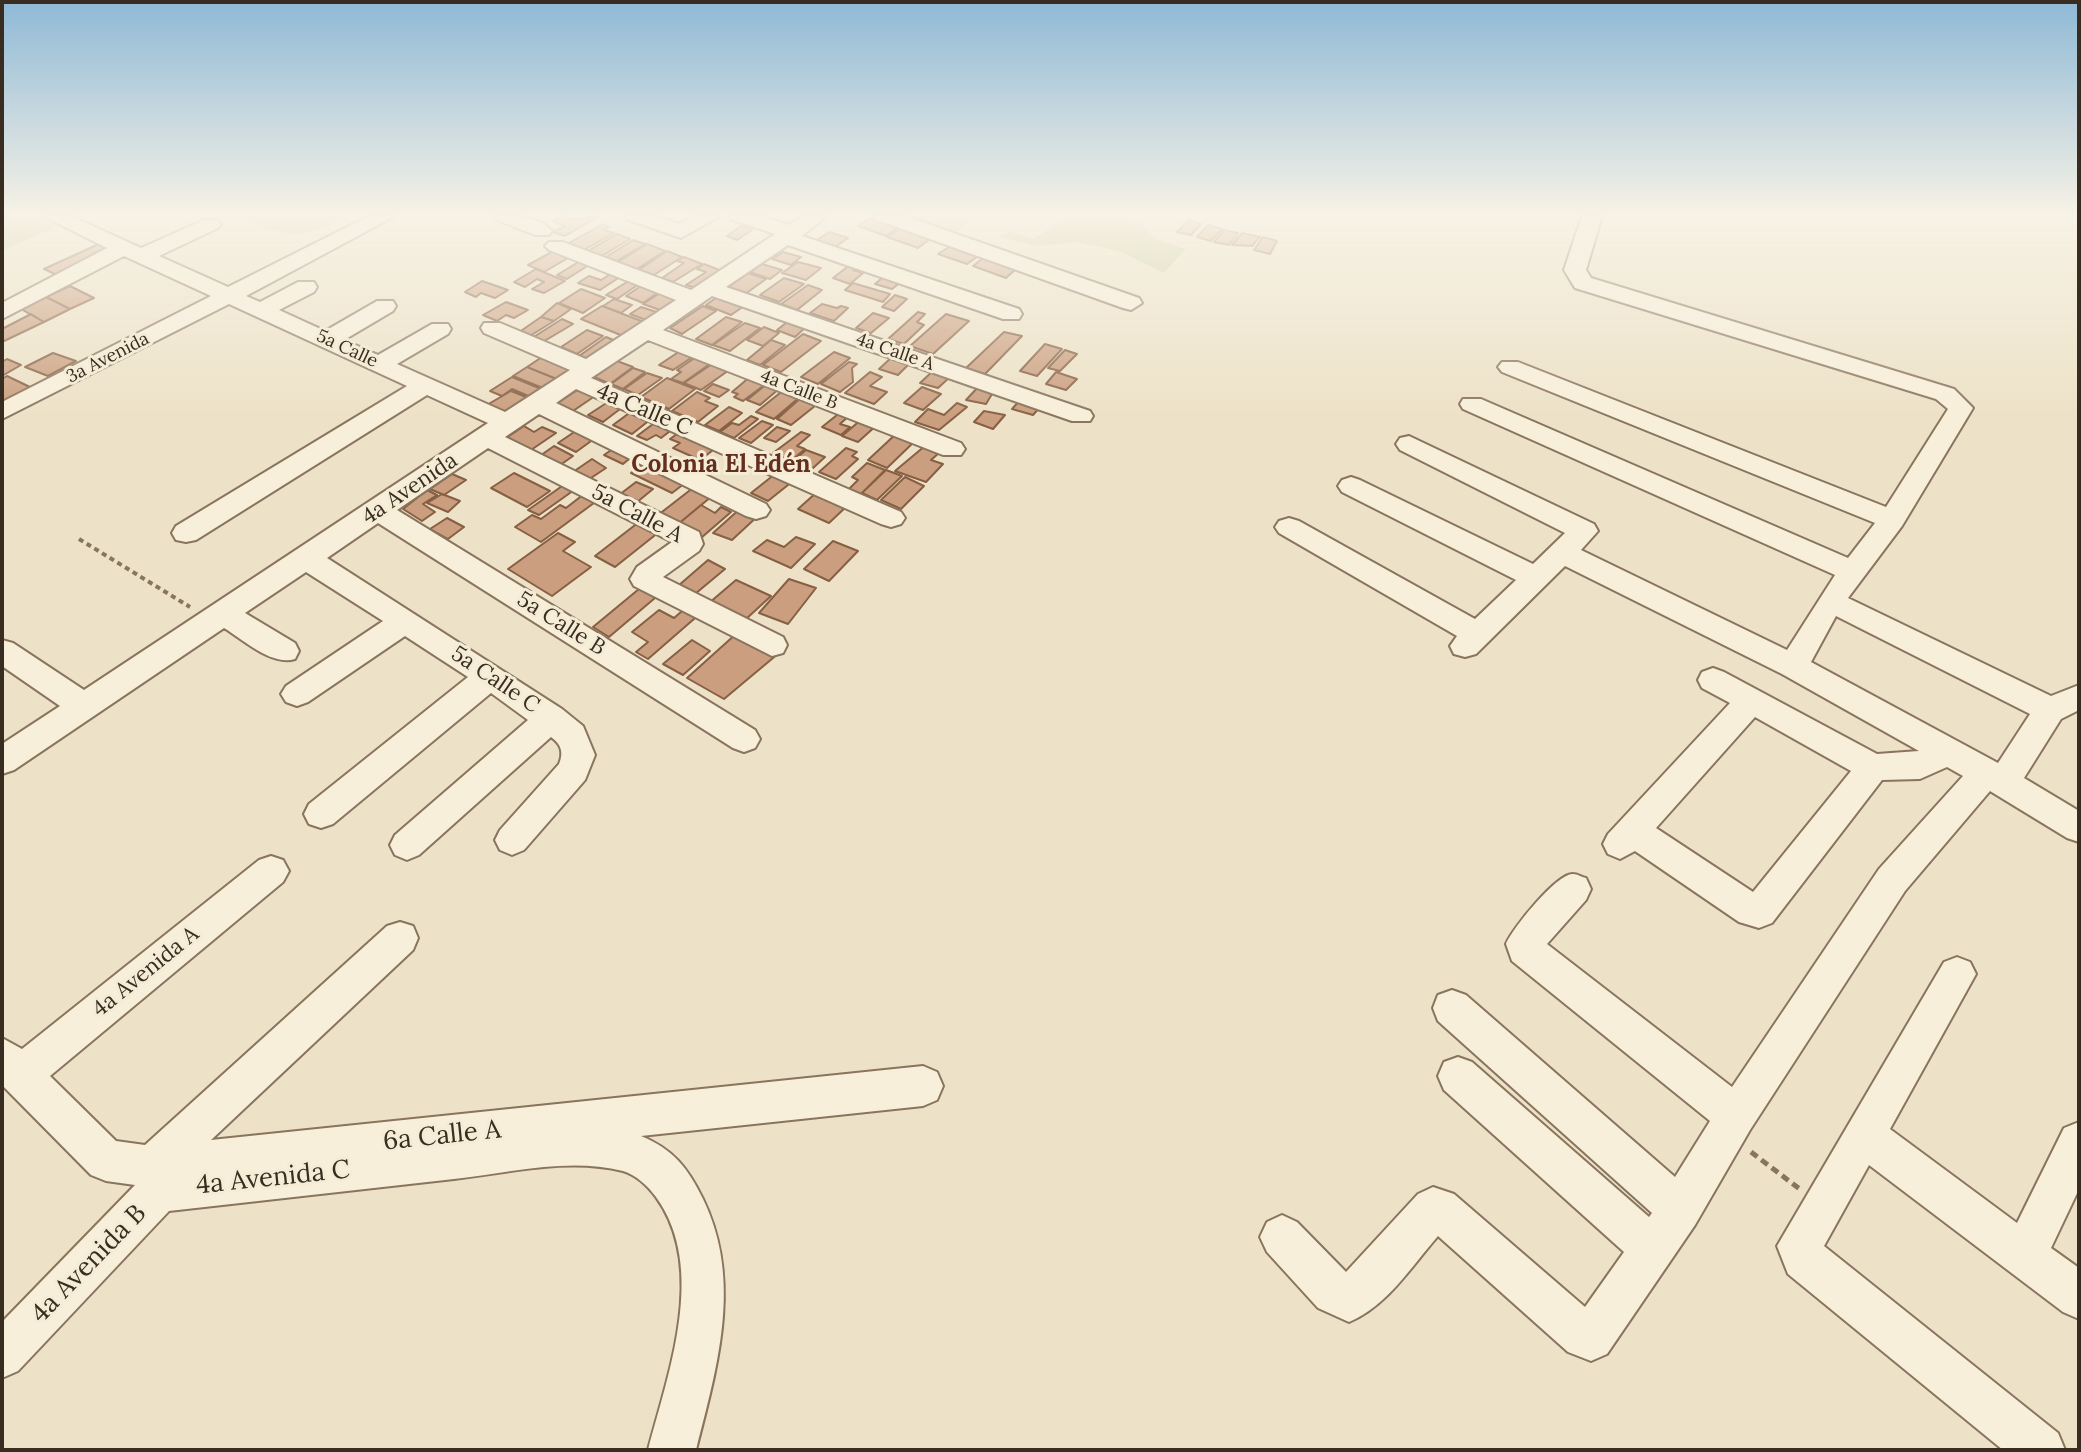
<!DOCTYPE html>
<meta charset="utf-8">
<style>
body{margin:0}
#map{position:relative;width:2081px;height:1452px;overflow:hidden;background:#ede2c7;font-family:Lora,serif}
canvas{display:block}
.frame{position:absolute;inset:0;border:4px solid #392c20;pointer-events:none}
</style>
<div id="map">
<canvas width="2081" height="1452"></canvas>
<div class="frame"></div>
</div>
<script>
const ctx = document.querySelector('canvas').getContext('2d');
ctx.lineJoin = 'round';
function fill(path, color) { ctx.fillStyle = color; ctx.fill(path, 'evenodd'); }
function trace(path, color, width, dash) { ctx.strokeStyle = color; ctx.lineWidth = width; ctx.lineCap = dash ? 'butt' : 'round'; ctx.setLineDash(dash || []); ctx.stroke(path); }
function label(font, color, halo, rows, align = 'center') {
  ctx.font = font + ' Lora,serif'; ctx.lineWidth = 6; ctx.setLineDash([]); ctx.textBaseline = 'middle'; ctx.strokeStyle = halo; ctx.fillStyle = color; for (const [text, x, y, turn = 0] of rows) {
    ctx.save(); ctx.translate(x, y); ctx.rotate((+turn || 0) * Math.PI / 180); ctx.textAlign = isNaN(turn) ? turn : align; if (halo) ctx.strokeText(text, 0, 0); ctx.fillText(text, 0, 0); ctx.restore();
  }
}
fill(new Path2D(`
 M2,216h35l20,10 -55,25z
 M237,216h106c-34,27 -70,19 -106,0z
 M910,216h58l4,4 -22,17 -42,-17z
 M1067,216h48l26,7 16,17 29,9 -22,24 -43,-21 -19,-5 -26,-5 -41,4 -36,-9 10,-6 25,8z`), '#c5cc9b');
const building = new Path2D(`
 M561,216l15,3 23,-3 -34,20 -12,-4 12,-6 -12,-5z
 M870,218l28,10 -12,8 -28,-10z
 M1189,220l12,4 -10,11 -14,-3z
 M603,224l6,3 -5,3 10,3 -30,17 -15,-7z
 M1208,225l14,4 -11,12 -14,-4z
 M741,226l11,4 -15,10 -10,-4z
 M900,229l30,10 -12,9 -31,-11z
 M1224,230l14,3 -9,12 -15,-3z
 M829,232l19,6 -13,9 -18,-7z
 M1242,233l18,4 -8,9 -20,-1z
 M617,234l13,5 -28,17 -14,-5z
 M1263,237l14,4 -7,13 -16,-4z
 M633,240l12,4 -28,17 -11,-4z
 M101,243l8,4 -16,7 5,2 -41,19 -13,-6z
 M647,244l18,7 -28,18 -19,-7z
 M949,247l28,10 -10,7 -29,-10z
 M559,248l16,6 -31,18 -16,-7z
 M667,251l15,6 -28,18 -15,-5z
 M783,252l18,5 -10,8 -19,-6z
 M684,257l18,7 -29,18 -11,-4 22,-15 -7,-2z
 M585,258l10,3 -28,18 -10,-4z
 M983,258l33,11 -10,9 -33,-12z
 M798,262l23,6 -15,12 -24,-7z
 M704,264l18,7 -26,17 -10,-3 20,-13 -9,-3z
 M762,264l20,6 -12,9 -20,-7z
 M851,264l6,2 -4,4 10,3 -13,11 -17,-6z
 M536,269l29,12 -21,12 -12,-4 12,-7 -7,-3 -12,8 -11,-5z
 M617,270l9,3 -26,17 -22,-7 11,-7 12,4z
 M748,273l18,6 -25,18 -17,-7z
 M888,273l17,6 -13,10 -17,-5z
 M635,277l10,3 -28,19 -11,-4z
 M784,278l20,6 -25,18 -19,-7z
 M482,281l26,9 -13,8 -14,-5 -5,4 -11,-5z
 M647,282l16,7 -20,14 -17,-7z
 M853,283l37,11 -7,8 -38,-12z
 M808,285l14,5 -25,20 -16,-6z
 M70,286l24,12 -24,11 -24,-12z
 M581,289l24,9 -22,15 -24,-10z
 M665,290l19,7 -21,14 -20,-7z
 M720,295l27,9 -16,11 -25,-10z
 M895,295l12,4 -13,12 -12,-4z
 M46,297l24,12 -26,13 -23,-13z
 M614,299l18,6 -11,8 -18,-7z
 M506,302l22,8 -14,8 -8,-3 -9,6 -14,-6z
 M557,303l14,6 -17,12 -13,-4z
 M822,304l15,4 4,-2 7,2 -14,13 -24,-8z
 M602,306l47,18 -21,14 -47,-19z
 M703,306l13,5 -34,23 -12,-6z
 M641,307l22,7 -12,8 -21,-8z
 M918,312l7,2 -8,8 7,3 -20,19 -16,-5z
 M873,313l16,5 -18,15 -15,-5z
 M31,314l13,8 -42,20v-13z
 M946,314l23,7 -36,33 -23,-8z
 M541,317l13,4 -29,18 -10,-4z
 M726,317l16,5 -30,23 -16,-6z
 M562,319l11,5 -32,19 -9,-5z
 M791,319l17,6 -13,12 -18,-7z
 M745,323l15,5 -30,23 -17,-6z
 M764,327l15,6 -16,13 -16,-6z
 M587,330l16,6 -26,18 -16,-7z
 M1004,332l18,4 -37,38 -19,-6z
 M803,334l18,7 -40,31 -18,-7z
 M606,337l15,6 -28,19 -14,-6z
 M771,340l14,5 -25,20 -13,-5z
 M1045,344l17,5 -25,27 -17,-5z
 M683,349l14,5 -24,16 -14,-5z
 M1065,350l12,4 -17,17 -12,-3z
 M834,352l16,6 -32,26 -17,-7z
 M53,353l23,8 -28,15 -23,-9z
 M545,355l32,13 -18,12 -32,-13z
 M699,355l15,6 -31,22 -12,-4 10,-7 -4,-2z
 M892,357l18,6 -12,12 -19,-6z
 M7,359l14,6 -19,11v-14z
 M617,361l16,6 -23,17 -16,-7z
 M715,362l17,6 -31,22 -17,-7z
 M849,362l8,2 -5,4 1,14 -13,10 -19,-8z
 M527,367l32,13 -14,9 -32,-13z
 M633,368l12,4 -22,17 -12,-5z
 M934,370l17,6 -13,12 -18,-5z
 M870,372l12,5 -12,9 17,6 -13,12 -29,-11z
 M1056,372l21,7 -11,11 -20,-6z
 M647,373l15,5 -24,17 -14,-6z
 M7,376l25,12 -30,15v-24z
 M751,376l16,7 -24,18 -9,-4 4,-3 -6,-2z
 M512,377l32,13 -11,8 -21,-9 -10,7 -12,-5z
 M667,378l28,11 -26,20 -28,-12z
 M768,383l12,5 -20,17 -13,-5z
 M713,384l16,6 -10,7 -15,-6z
 M979,386l16,3 -9,15 -20,-4z
 M582,387l16,7 -25,17 -17,-7z
 M922,387l19,7 -18,16 -19,-7z
 M785,389l17,6 -28,24 -18,-7z
 M511,391l20,8 -24,16 -22,-9z
 M697,392l13,6 -5,3 13,5 -20,16 -26,-11z
 M803,396l17,6 -29,23 -14,-6z
 M1021,399l20,7 -8,9 -21,-6z
 M611,400l13,6 -21,16 -15,-7z
 M957,403l10,4 -28,23 -24,-8 13,-13 16,6z
 M729,407l13,6 -23,18 -14,-6z
 M632,411l19,8 -19,15 -19,-9z
 M842,411l9,3 -11,10 10,3 -9,8 -19,-8z
 M984,411l21,4 -12,14 -19,-7z
 M751,416l7,3 -24,19 -14,-6 12,-9 7,2z
 M863,418l15,6 -20,18 -16,-6z
 M657,421l17,7 -13,10 -5,-3 -9,5 -10,-4z
 M762,421l11,4 -22,18 -12,-5z
 M524,426l10,6 8,-5 14,6 -25,17 -25,-12z
 M777,427l13,4 -14,11 -12,-4z
 M580,428l18,8 -22,16 -18,-9z
 M681,431l36,16 -17,13 -27,-12 7,-5 -10,-4z
 M801,432l9,3 -13,11 8,3 -14,12 -18,-8z
 M897,433l19,7 -29,28 -19,-8z
 M926,445l13,8 -8,7 12,4 -17,18 -31,-11z
 M554,446l19,10 -17,12 -19,-10z
 M617,446l18,8 -12,10 -19,-9z
 M846,448l11,4 -5,4 6,3 -22,20 -17,-7z
 M806,450l19,7 -13,12 -19,-8z
 M592,459l14,9 -21,14 -15,-8z
 M646,461l43,19 -17,13 -41,-20z
 M867,463l18,7 -24,24 -12,-5 9,-9 -6,-3z
 M886,470l16,6 -25,24 -15,-7z
 M514,473l36,18 -23,16 -36,-19z
 M452,474l14,6 -22,15 -14,-6z
 M775,474l18,7 -25,20 -17,-8z
 M905,477l19,9 -23,23 -20,-9z
 M636,482l17,7 -17,14 -17,-8z
 M565,484l12,4 -38,27 -11,-5z
 M698,484l19,8 -40,33 -19,-10z
 M427,490l10,5 -14,9 12,8 -13,9 -19,-12z
 M817,492l30,14 -18,17 -31,-14z
 M442,494l18,7 -12,11 -21,-9z
 M584,494l14,6 -57,42 -26,-15 17,-12 9,4 19,-14 6,3z
 M701,505l14,8 6,-6 10,5 -30,26 -24,-13z
 M742,507l18,7 -28,26 -19,-7z
 M447,518l17,9 -16,12 -18,-10z
 M639,522l20,10 -44,35 -20,-11z
 M558,533l17,9 -12,9 28,16 -39,29 -44,-27z
 M796,537l19,7 -24,24 -38,-17 14,-11 17,7z
 M833,541l25,10 -29,30 -25,-12z
 M708,560l17,9 -30,25 -17,-8z
 M789,579l27,9 -28,36 -29,-11z
 M736,580l35,16 -26,24 -36,-17z
 M645,584l17,8 -53,45 -16,-10z
 M689,605l13,7 -54,47 -12,-7 12,-10 -16,-10 27,-22 15,8z
 M737,633l42,20 -55,46 -37,-21z
 M692,640l18,11 -27,24 -20,-11z`);
fill(building, '#ca9e7e');
trace(building, '#875f43', 2);
const minor = new Path2D(`
 M43,216h28l70,32 63,-28h14l3,4 -3,4 -59,28 69,31 141,-71h26l-149,80 14,6 38,-20h16l3,5 -3,5 -35,18 46,21 52,-30h16l3,5 -3,5 -49,29 34,15 54,-31h16l3,5 -3,5 -51,30 108,48 65,-42 -86,-37 -3,-5 3,-5h16l86,36 90,-59 -127,-50 -4,-4 4,-4h14l128,48 84,-56 -42,-14 -3,-4h32l27,9 14,-9h24l-25,20 217,73 3,5 -3,5h-16l-215,-74 -62,42 364,124 3,5 -3,5h-18l-360,-125 -49,34 298,113 4,6 -4,6h-18l-295,-115 -57,38 310,134 4,6 -4,6 -10,3 -10,-3 -305,-135 -20,14 210,101 4,6 -4,6 -10,3 -10,-3 -207,-102 -34,23 194,95 4,12 -4,7 -36,26 120,60 4,8 -4,8 -11,3 -138,-70 -4,-7 7,-12 35,-25 -184,-94 -91,62 358,220 5,9 -5,9 -11,4 -11,-4 -355,-225 -51,35 235,151 21,17 12,29 -10,25 -61,70 -12,5 -12,-5 -5,-10 5,-10 59,-66c5,-12 2,-20 -8,-27l-132,118 -12,5 -12,-5 -5,-10 5,-10 133,-115 -37,-27 -158,131 -12,4 -12,-4 -5,-10 5,-10 159,-127 -63,-41 -97,66 -11,4 -11,-4 -5,-8 5,-8 97,-65 -77,-49 -61,41 50,30 4,8 -4,8c-24,7 -51,-19 -71,-31l-210,142 -12,4v-30l58,-38 -58,-40v-26l11,3 71,47 404,-267 -61,-28 -231,145 -10,2 -10,-2 -4,-7 4,-7 231,-140 -178,-82 -227,115v-17l209,-106 -87,-40 -122,63v-16l105,-55z
 M494,216c20,0 44,-1 58,15l-3,4h-14l-38,-15z
 M626,216h30l23,8 15,-8h26l-39,22 -52,-18z
 M874,216h31l234,82 3,5 -11,7 -8,-2 -246,-88z
 M1582,216h20l-16,54 5,8 363,111 19,19 -71,118 -54,72 203,98 28,-11v25l-18,9 -37,59 55,33v31l-12,-4 -77,-47 -85,100 -155,239 -55,95 -88,129 -16,7 -23,-9 -130,-116c-27,31 -51,70 -89,86l-31,-14 -51,-56 -7,-15 7,-15 15,-7 15,7 49,50 72,-78 15,-7 21,7 131,113 39,-55 -180,-162 -6,-14 6,-14 14,-5 14,5 177,155 3,-4 -214,-192 -5,-13 5,-13 14,-5 14,5 209,182 35,-56 -198,-160 -6,-17c6,-15 51,-71 67,-70 5,0 8,3 13,4l5,11 -5,11 -39,44 185,143 147,-218 84,-93 -16,-9 -27,12 -38,1 -110,143 -13,5 -20,-6 -104,-71 -15,8 -12,-5 -5,-10 5,-10 122,-131 -28,-15 -4,-8 4,-8 11,-4 11,4 153,82 42,-3 -137,-77 -217,-108 -89,88 -11,3 -11,-3 -4,-8 7,-10 -178,-103 -4,-6 4,-6 10,-3 10,3 176,98 41,-39 -174,-88 -4,-6 4,-6 9,-3 9,3 173,84 32,-31 -165,-83 -4,-6 4,-6 9,-2 185,88 4,7 -17,19 206,100 48,-75 -372,-166 -3,-5 3,-5h18l367,159 27,-35 -373,-151 -4,-5 4,-5h16l368,145 62,-98 -12,-10 -361,-111 -11,-18zM1836,616l194,98 -32,49 -187,-101zM1755,717l96,54 -98,121 -97,-64z
 M271,856l12,4 6,11 -6,11 -233,194 66,65 29,4 242,-219 13,-4 13,4 5,12 -5,12 -202,190 712,-74 14,6 6,14 -6,14 -14,6 -282,30c32,13 47,32 62,63 40,82 14,168 -7,251h-48c20,-76 60,-182 8,-253 -8,-11 -20,-22 -33,-26 -55,-14 -115,2 -169,8 -95,11 -190,21 -285,32l-151,160 -16,7v-56l133,-137 -29,-4 -15,-6 -89,-90v-47l20,11 237,-189z
 M1957,957l13,5 6,12 -86,155 127,94 47,-95 15,-6v67l-28,59 28,20v51l-16,-7 -194,-147 -45,81 234,187 7,17h-62l-215,-176 -11,-28 167,-284z`);
trace(minor, '#89745d', 4);
trace(new Path2D(`
 M79,539l111,68`), '#89745d', 4, [5, 4]);
trace(new Path2D(`
 M1751,1152l50,38`), '#89745d', 5, [8, 5]);
fill(minor, '#f8efda');
const sky = ctx.createLinearGradient(0, 0, 0, 420);
sky.addColorStop(0, '#8eb9d6');
sky.addColorStop(0.51, '#f7f2e6');
sky.addColorStop(1, '#f7f2e600');
ctx.fillStyle = sky;
ctx.fillRect(0, 0, 2081, 420);
label('18px', '#392c20', '#f5ecd6', [
 ["5a Calle",347,349,25],
 ["4a Calle A",895,352,19],
 ["3a Avenida",108,358,-27],
 ["4a Calle B",799,390,21]
]);
label('22px', '#392c20', '#f5ecd6', [
 ["4a Calle C",644,410,23],
 ["4a Avenida",410,489,-34],
 ["5a Calle A",637,514,28],
 ["5a Calle B",561,624,32],
 ["5a Calle C",495,680,34],
 ["4a Avenida A",146,972,-39]
]);
label('bold 24px', '#652f20', '#f5ecd6', [
 ["Colonia El Edén",721,465]
]);
label('26px', '#392c20', '#f5ecd6', [
 ["6a Calle A",442,1136,-6],
 ["4a Avenida C",273,1178,-6],
 ["4a Avenida B",89,1264,-46]
]);
</script>
